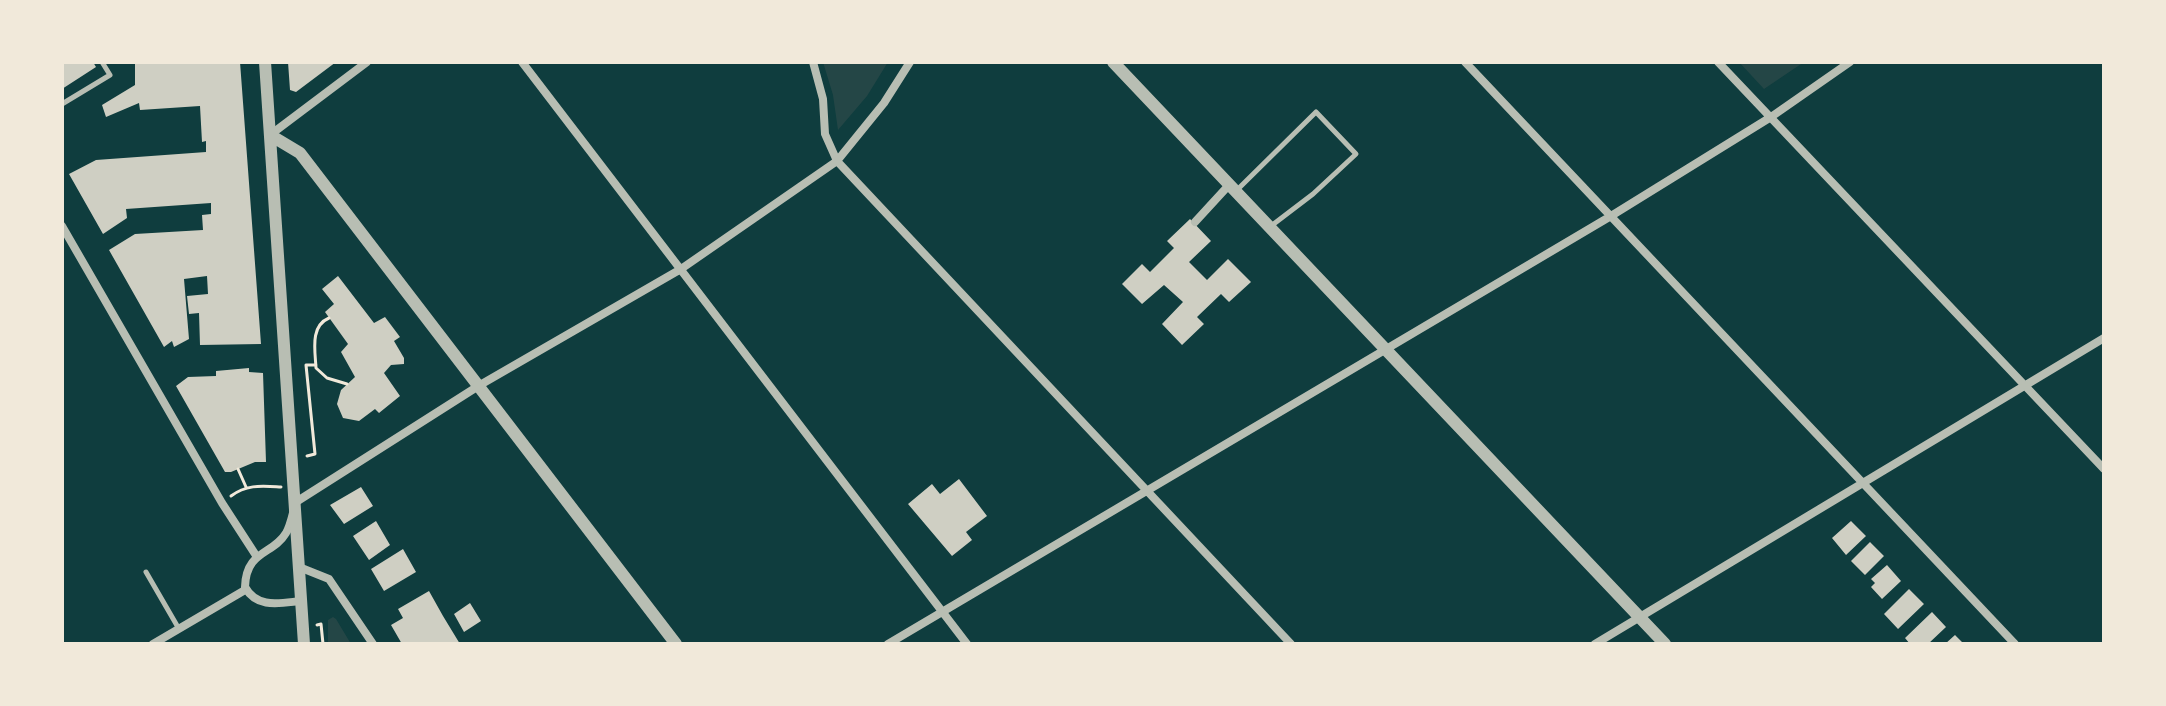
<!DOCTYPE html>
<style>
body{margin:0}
#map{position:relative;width:2166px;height:706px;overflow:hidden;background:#0f3d3e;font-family:Literata,serif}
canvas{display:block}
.frame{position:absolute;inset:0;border:64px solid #f1e9da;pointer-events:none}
</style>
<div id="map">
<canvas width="2166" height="706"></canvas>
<div class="frame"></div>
</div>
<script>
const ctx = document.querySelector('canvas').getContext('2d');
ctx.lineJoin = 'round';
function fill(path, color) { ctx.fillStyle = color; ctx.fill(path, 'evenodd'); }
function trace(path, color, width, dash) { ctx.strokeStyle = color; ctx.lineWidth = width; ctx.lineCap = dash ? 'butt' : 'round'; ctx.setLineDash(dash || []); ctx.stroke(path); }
fill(new Path2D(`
 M823,62h65l-21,34 -29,34 -5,-35z
 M1739,62h65l-40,27z
 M333,617l3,2 15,25h-23v-24z`), '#244646');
fill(new Path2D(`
 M62,62h31l3,5 -34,22z
 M135,62h105l21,282 -61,1 -1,-32 -10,1 -2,-18 21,-2 -1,-18 -23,3 5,60 -15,8 -2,-6 -8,6 -55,-97 26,-16 68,-4 -1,-15 9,-1v-11l-85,6 1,9 -24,16 -34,-60 27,-14 110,-8v-11l-4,1 -2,-36 -60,4 -1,-7 -33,14 -4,-12 33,-20z
 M288,62h48l-40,30 -6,-2z
 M1190,219l21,22 -22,21 18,18 21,-21 23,23 -22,20 -8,-8 -24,23 7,7 -22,21 -20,-21 21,-22 -19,-17 -22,19 -20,-20 20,-20 8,8 24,-24 -7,-7z
 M338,276l36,47 11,-6 15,20 -6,4 10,17v6l-13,1 -7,8 16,23 -21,17 -4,-4 -16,12 -16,-3 -6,-14 4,-14 14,-13 -14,-25 7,-8 -23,-32 9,-8 -12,-15z
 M249,368v4l14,1 3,89h-11l-24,10h-6l-49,-86 12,-9 28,-1v-5z
 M959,479l28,37 -21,16 6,8 -20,16 -44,-52 24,-20 8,10z
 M361,487l12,19 -29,18 -14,-19z
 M376,521l14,24 -21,15 -16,-24z
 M1851,521l15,15 -20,19 -14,-17z
 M1870,542l14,14 -19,19 -14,-14z
 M403,549l13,23 -32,19 -13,-22z
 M1887,565l14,16 -19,18 -11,-12 4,-4 -4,-4z
 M1909,589l15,15 -26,25 -14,-15z
 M429,591l14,25 17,28h-58l-11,-19 12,-7 -5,-9z
 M470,603l11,18 -17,11 -10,-18z
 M1932,612l14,15 -18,17h-18l-5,-6z
 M1955,635l9,9h-19z`), '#cfcfc3');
trace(new Path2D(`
 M329,318c-19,8 -14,32 -13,50l11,10 20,6
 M307,456l8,-2 -9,-89h10
 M238,469l8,18
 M231,496c16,-12 31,-10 50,-9
 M317,625l4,-1 2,20`), '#f1e9da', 3);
trace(new Path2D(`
 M62,104l48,-29 -8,-13
 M1237,190l79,-78 40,42 -43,40 -42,32
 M146,572l33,57`), '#b8beb3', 5);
trace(new Path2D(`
 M522,62l445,582
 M813,62l10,37 2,35 12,27 454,483
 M1465,62l550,582
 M1718,62l386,407
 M270,135l97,-73
 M1195,222l34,-37
 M62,226l160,277 35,54
 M299,567l30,12 44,65
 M301,601c-21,2 -44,8 -56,-14 1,-37 28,-32 41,-54 5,-8 7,-22 10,-31l184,-117 201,-116 156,-108 47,-58 26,-41
 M153,644l92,-54
 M888,644l723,-428 160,-99 79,-55
 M1595,644l509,-306`), '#b8beb3', 8);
trace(new Path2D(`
 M265,62l39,582
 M1113,62l552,582
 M270,135l30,18 376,491`), '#b8beb3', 12);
</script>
